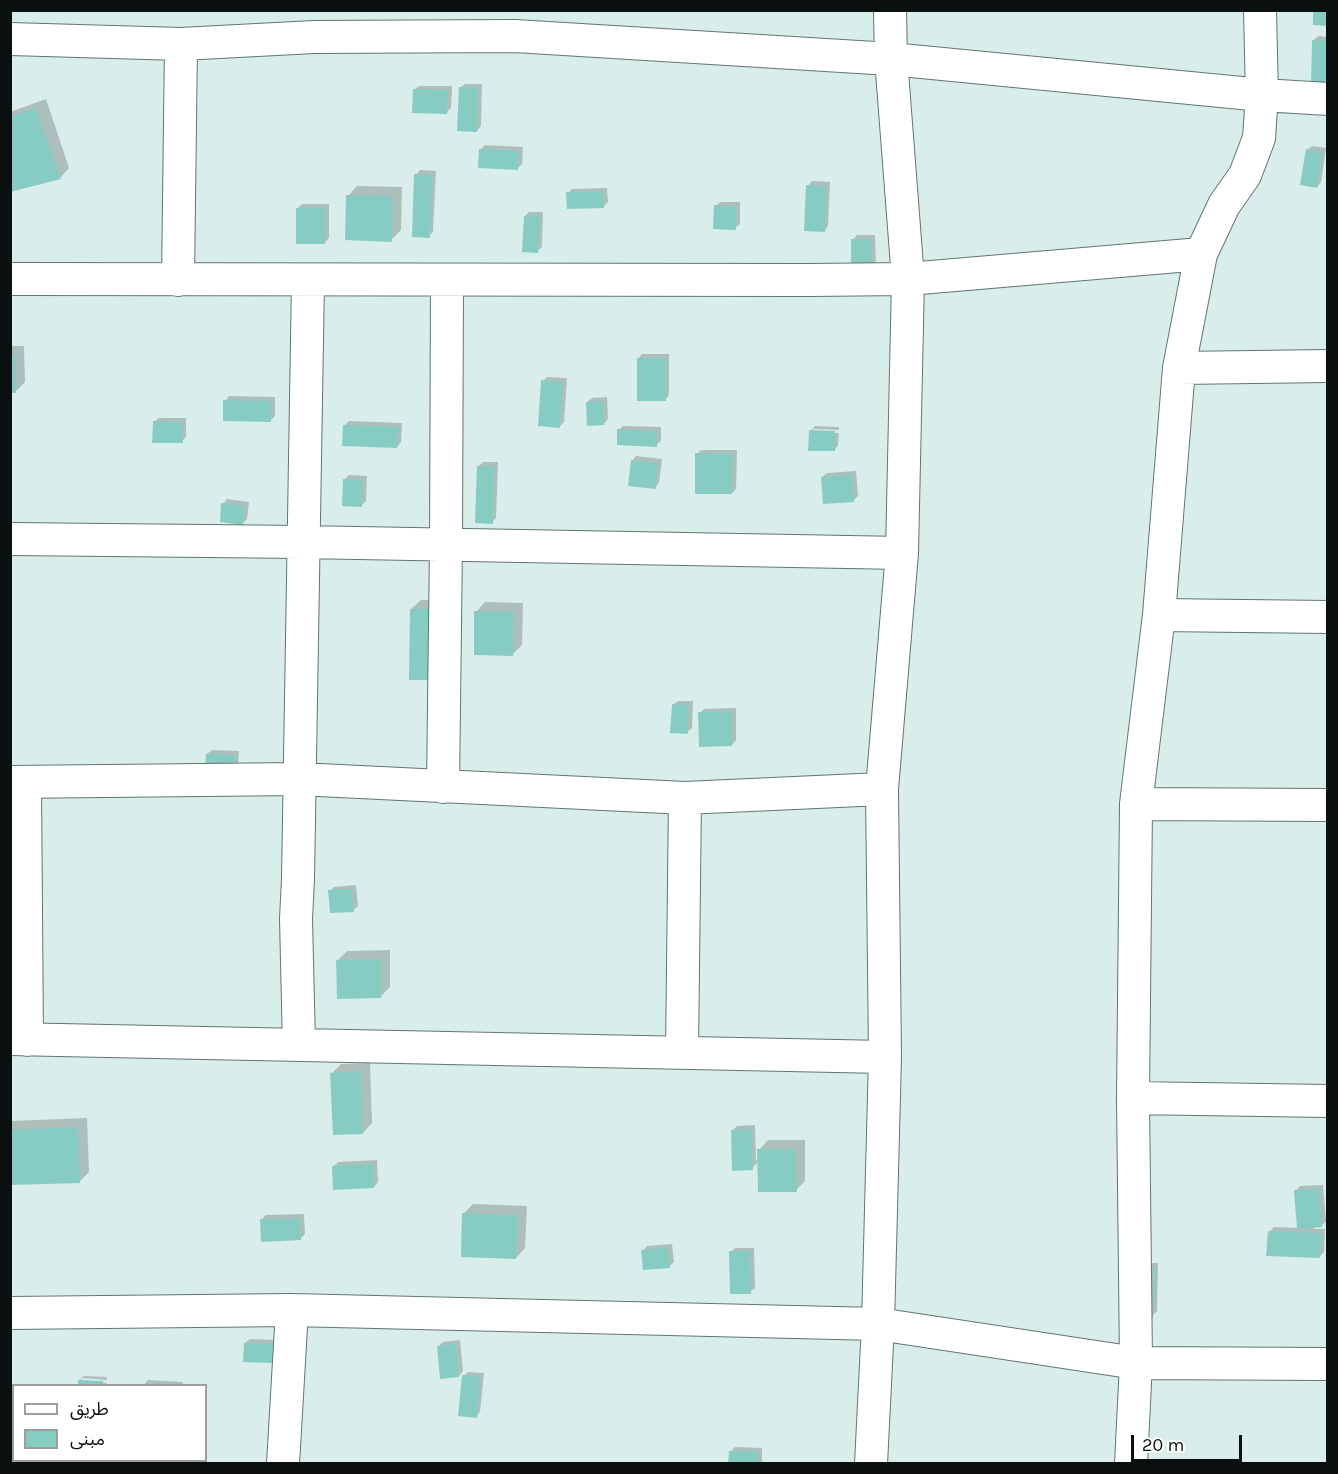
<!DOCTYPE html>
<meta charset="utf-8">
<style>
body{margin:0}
#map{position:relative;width:1338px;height:1474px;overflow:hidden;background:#d9eeea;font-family:Karla,"Noto Sans Arabic",sans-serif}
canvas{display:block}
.frame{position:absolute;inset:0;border:12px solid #09100f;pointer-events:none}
.legend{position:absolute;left:12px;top:1384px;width:195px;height:78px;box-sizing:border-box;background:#fff;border:2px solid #9d9f9f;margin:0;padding:8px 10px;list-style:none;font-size:18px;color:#09100f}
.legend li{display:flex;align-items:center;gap:12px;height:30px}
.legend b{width:30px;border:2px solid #9d9f9f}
.scale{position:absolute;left:1131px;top:1435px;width:111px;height:27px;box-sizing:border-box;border:3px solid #09100f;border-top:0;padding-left:8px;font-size:18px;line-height:21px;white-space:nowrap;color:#09100f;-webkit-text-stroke:4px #fff;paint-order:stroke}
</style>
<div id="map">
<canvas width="1338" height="1474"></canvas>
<div class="frame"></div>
<ul class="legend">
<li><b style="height:8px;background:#fff"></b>طريق</li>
<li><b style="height:16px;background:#86ccc2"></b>مبنى</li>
</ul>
<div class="scale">20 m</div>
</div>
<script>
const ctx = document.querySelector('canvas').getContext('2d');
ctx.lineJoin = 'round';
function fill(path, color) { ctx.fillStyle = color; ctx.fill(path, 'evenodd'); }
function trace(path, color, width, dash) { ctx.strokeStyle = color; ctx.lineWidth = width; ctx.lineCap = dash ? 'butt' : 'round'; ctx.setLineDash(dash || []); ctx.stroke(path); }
fill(new Path2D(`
 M1318,36l10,1v45l-15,-41z
 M465,84h17l-1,42 -4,5 -17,-43z
 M419,86h33l-1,22 -4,4 -33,-22z
 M46,99l23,69 -9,10 -50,13v-79z
 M485,145l38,2 -1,17 -4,4 -38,-18z
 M1312,146l14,2 -5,34 -4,5 -10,-37z
 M420,170l16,1 -3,61 -4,4 -13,-61z
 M812,181l18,1 -2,44 -4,5 -16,-45z
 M357,186l45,1 -1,43 -10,10 -43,-44z
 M607,188l1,14 -5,5 -35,-14 4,-4z
 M720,202h20v22l-5,4 -19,-22z
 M302,204h27v34l-5,5 -26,-35z
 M529,212h14l-1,35 -5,4 -12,-35z
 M857,235h18l1,30 -5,5 -18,-30z
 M10,346h14l1,36 -10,10h-5z
 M642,354h27v41l-4,5 -27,-41z
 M547,377l20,1 -3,44 -5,5 -16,-46z
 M229,396l46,1v19l-5,5 -45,-20z
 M607,397l1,22 -4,5 -17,-22 5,-4z
 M159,418h27v19l-4,4 -28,-19z
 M349,421l53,2 -1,19 -4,5 -53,-21z
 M623,426l38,1v14l-5,4 -37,-15z
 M815,426l24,1v3l-26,-1v3l26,1 -1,13 -4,4 -23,-19z
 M701,450h36l-1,39 -4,4 -35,-39z
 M636,456l26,3 -3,24 -4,4 -23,-26z
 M483,462h15l-2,56 -4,4 -13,-56z
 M856,471l2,25 -4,4 -32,-23 5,-4z
 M349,475l18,1 -1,25 -4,4 -18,-25z
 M227,499l22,3 -2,17 -4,4 -20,-19z
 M421,600h33l-1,69 -42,-60z
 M485,602l38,1 -1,42 -9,9 -37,-42z
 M678,701h15l-1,27 -5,4 -14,-27z
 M736,708v32l-4,5 -32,-32 4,-4z
 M212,750l27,1 -1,17 -31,-14z
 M356,885l2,21 -5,4 -23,-19 4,-4z
 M390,950v37l-9,9 -43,-36 9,-9z
 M370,1063l2,60 -9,10 -31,-60 9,-9z
 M87,1118l2,54 -10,10 -69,2v-63z
 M755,1125l1,35h3v-10l9,-10h37v41l-9,9 -37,-29 -7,7 -19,-38 4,-4z
 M377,1160l1,22 -4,5 -41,-20 5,-5z
 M1323,1185l3,37 -5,4h-7v3h11l-1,23 -5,5 -50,-25 5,-5 24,1 -2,-37 4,-5z
 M473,1204l54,2 -2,42 -9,10 -52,-45z
 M304,1214l1,20 -5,5 -38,-20 4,-4z
 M672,1244l2,18 -4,4 -27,-15 4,-5z
 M735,1248h19l1,40 -5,4 -19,-40z
 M1145,1263h13l-1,48 -4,4z
 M250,1339l27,1 -1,17 -5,5 -26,-19z
 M460,1340l3,31 -4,5 -20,-30 4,-4z
 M468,1372l16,1 -4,39 -4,4 -12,-40z
 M84,1376l23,1v3l-26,-2v3l26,2 -1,3h-27v-6z
 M148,1380l35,2v4h-40z
 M10,1420h4v22h-4z
 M735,1447l27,1v16h-32v-12z`), '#0003');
fill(new Path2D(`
 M1313,10h15v16l-15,-1z
 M1312,40l16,1v42h-17z
 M459,87l19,1 -1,44 -20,-1z
 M413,89l35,1 -1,24 -35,-1z
 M36,108l25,71 -51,13v-75z
 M479,149l40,2 -1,19 -40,-2z
 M1306,149l16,4 -5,35 -17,-3z
 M414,174l18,1 -2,63 -18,-1z
 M806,185l20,1 -1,46 -21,-1z
 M566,192h37l1,16 -37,1z
 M346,195l47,1 -1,46 -47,-2z
 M714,205l22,1v24l-23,-1z
 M296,208h29v36h-29z
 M524,216h16l-2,37 -16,-1z
 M851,239h20l1,32h-21z
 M10,355h5l1,38h-6z
 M637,358h29v43h-29z
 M541,380l22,2 -3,46 -22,-2z
 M223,400l48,1v21l-48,-1z
 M603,401l1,24 -17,1 -1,-24z
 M153,421l30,1v21h-31z
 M343,425l56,2 -2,21 -55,-2z
 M617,429l40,2v16l-40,-2z
 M809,430l26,1v20h-27z
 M695,453l38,1 -1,40h-37z
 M631,460l27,3 -2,26 -28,-3z
 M477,466h17l-1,58 -18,-1z
 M852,475l2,27 -31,2 -2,-27z
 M343,479l20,1 -1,27 -20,-1z
 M221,503l24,3 -2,19 -23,-3z
 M410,609h35l-1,71h-35z
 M474,611l40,1 -1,44 -39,-1z
 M672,704l17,1 -1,29 -18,-1z
 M698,712h34v34l-33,1z
 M206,754l29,1 -1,19 -29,-1z
 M352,889l2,23 -24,1 -2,-23z
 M381,959v39l-44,1 -1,-39z
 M361,1071l2,63 -30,1 -3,-62z
 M78,1127l2,56 -70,2v-55z
 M751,1129l2,41 -21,1 -1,-41z
 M757,1149h39l1,43h-39z
 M374,1164v24l-41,2 -1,-24z
 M1319,1189l3,38 -25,2 -3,-39z
 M462,1213l56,2 -2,44 -55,-2z
 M300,1218l1,22 -40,2 -1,-23z
 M1268,1231l53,2 -1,25 -54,-2z
 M668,1248l2,20 -27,2 -2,-20z
 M729,1251h21l1,43h-21z
 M1139,1267h15l-1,50 -16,-1z
 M244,1343l29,1 -1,19 -29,-1z
 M456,1344l3,33 -19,2 -3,-33z
 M462,1375l18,2 -3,41 -19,-2z
 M78,1380l25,1v5h-25z
 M729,1451l29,1v12h-30z`), '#86ccc2');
const minor = new Path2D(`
 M10,39l171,5 133,-7 201,-1 376,23 371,36 66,4
 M10,279l798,1 100,-1 293,-25
 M178,280l3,-236
 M1179,368l149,-2
 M10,539l293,3 599,11
 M1159,615l169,2
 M10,782l289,-3 386,19 197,-9
 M25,782l2,258
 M443,787l3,-242 1,-265
 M1136,804l192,1
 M10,1039l875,18
 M299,1045l-3,-126 2,-40 10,-599
 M682,1053l3,-255
 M1133,1098l195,3
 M10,1313l282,-3 586,14 258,39 192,1
 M283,1464l9,-154
 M871,1464l7,-140 7,-267 -3,-268 20,-236 6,-274 -17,-220 -1,-49
 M1131,1464l5,-101 -3,-265 3,-294 23,-189 20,-247 22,-114 23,-49 21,-30 14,-37 3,-43 -2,-85`);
trace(minor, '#627572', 34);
trace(minor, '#fff', 32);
</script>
